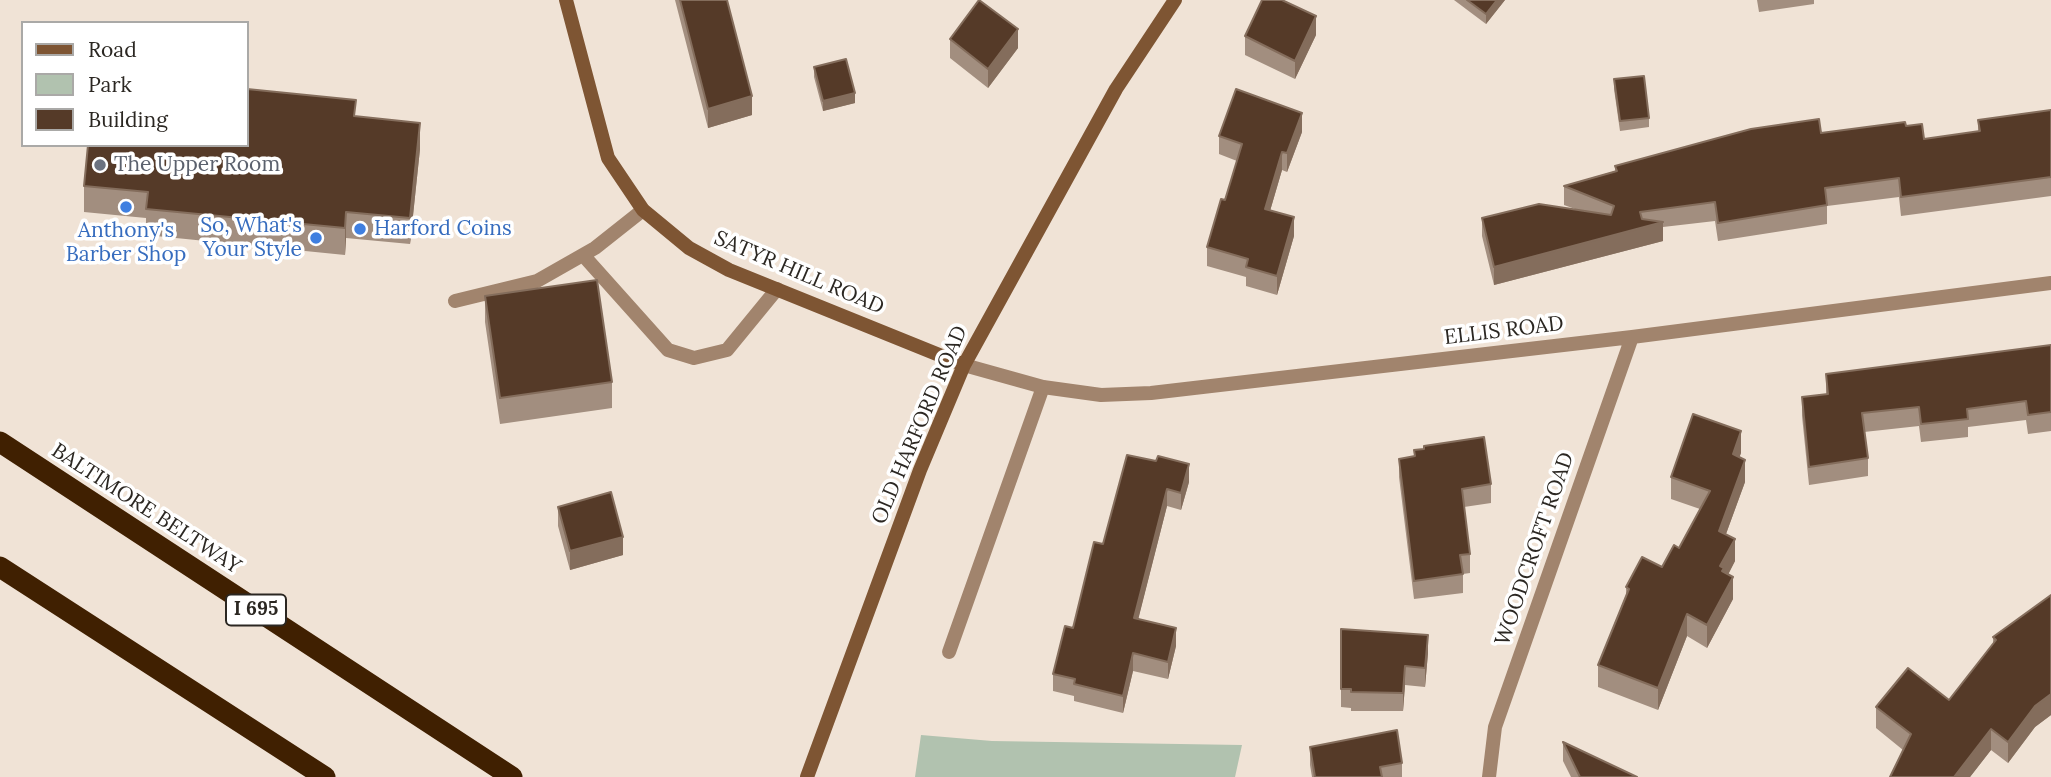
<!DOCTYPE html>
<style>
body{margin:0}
#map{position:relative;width:2051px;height:777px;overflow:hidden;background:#f0e3d6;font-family:Lora,serif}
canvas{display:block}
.legend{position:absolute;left:21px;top:21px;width:228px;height:126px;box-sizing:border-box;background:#fff;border:2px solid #aaa9a7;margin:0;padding:9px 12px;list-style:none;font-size:21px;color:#2b2722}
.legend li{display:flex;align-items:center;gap:14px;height:35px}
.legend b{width:35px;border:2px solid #aaa9a7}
</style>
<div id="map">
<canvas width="2051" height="777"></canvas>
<ul class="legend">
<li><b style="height:9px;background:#7e5533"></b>Road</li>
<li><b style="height:19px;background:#b1c2af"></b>Park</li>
<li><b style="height:19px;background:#553a28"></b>Building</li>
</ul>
</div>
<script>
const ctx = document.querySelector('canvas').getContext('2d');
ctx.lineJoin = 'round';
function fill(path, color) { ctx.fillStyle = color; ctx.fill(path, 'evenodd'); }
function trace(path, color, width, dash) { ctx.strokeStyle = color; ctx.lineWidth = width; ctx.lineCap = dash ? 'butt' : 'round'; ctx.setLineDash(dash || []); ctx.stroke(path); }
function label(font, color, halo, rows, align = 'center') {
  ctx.font = font + ' Lora,serif'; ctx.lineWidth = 7; ctx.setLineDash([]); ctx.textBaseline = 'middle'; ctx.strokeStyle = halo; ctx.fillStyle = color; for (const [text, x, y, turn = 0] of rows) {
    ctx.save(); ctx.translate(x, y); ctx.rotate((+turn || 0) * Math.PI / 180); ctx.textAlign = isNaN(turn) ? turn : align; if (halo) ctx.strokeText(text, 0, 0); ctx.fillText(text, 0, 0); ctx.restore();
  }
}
fill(new Path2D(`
 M921,735l71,6 250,4 -7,32h-320z`), '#b1c2af');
trace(new Path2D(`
 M583,255l85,95 26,8 33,-8 50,-61
 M455,301l82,-20 58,-33 48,-38
 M949,652l94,-265`), '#a1846d', 14);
trace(new Path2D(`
 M964,365l79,22 58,8 50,-2 481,-56 419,-54
 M1489,777l6,-50 137,-390`), '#a1846d', 14);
trace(new Path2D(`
 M566,0l42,158 35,52 46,38 40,22 235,95
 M807,777l113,-307 44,-105 152,-276 59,-89`), '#7e5533', 14);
trace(new Path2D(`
 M0,442l512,335
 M0,567l325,210`), '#402001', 21);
fill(new Path2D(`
 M675,0h52l25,115 -44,13z
 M1454,0h51l-19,24z
 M1757,0h57v4l-55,8z
 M1316,35l-21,44 -50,-24v-19z
 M950,39l68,9 -30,40 -38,-30z
 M814,67l41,36 -32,8 -9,-34z
 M1614,79l35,39v9l-29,4 -6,-42z
 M2051,110v86l-150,20 -2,-19 -72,9v18l-109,17 -3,-20 -52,6v14l-169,44 -12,-49v-18l93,-9 -11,-4v-19l51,-15v-5l206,-33 85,-7 18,13 54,-7v-12z
 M356,116l64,33 -10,95 -64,-6 -1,17 -199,-20v-17l-62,-6v-26z
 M1302,132l-15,40 -5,-2 -12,41 24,25 -17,59 -31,-9v-9l-39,-11v-19l18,-47 12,-39 -18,-7v-18z
 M485,296l127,86v26l-112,16 -15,-102z
 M2051,345v86l-23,3 -2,-14 -58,7v10l-47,5 -2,-16 -55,6 4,26v18l-59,9 -7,-69v-19l24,-3v-20z
 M1741,453l-2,4 6,25 -19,52 9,27 -7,14 5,24 -26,49 -20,-12 -29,74 -60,-23v-22l28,-70v-8l36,-20 17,-19 21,-39 -29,-10v-22z
 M1127,455l62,27 -8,28 -14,-4 -29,113 38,27 -8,33 -35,-8 -10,42 -49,-12v-5l-21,-5v-17l20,-46 30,-84z
 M1399,459l92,25v19l-27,4 6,47v19l-7,1v19l-49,6 -15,-122z
 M558,507l65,48 -53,15 -12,-44z
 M2051,595v120l-16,12 -27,36 -17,-13 -21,27h-80l13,-27 -27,-22v-21l73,-7 44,-56v-7z
 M1341,629l87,24 -3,34 -20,-2 -2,26h-52v-3l-10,-1z
 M1563,742l74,35h-66l-8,-16z
 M1310,747l92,16v14h-90l-2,-12z`), '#a28e7f');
fill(new Path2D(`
 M1497,0h8l-19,24v-10z
 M1316,16v19l-21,44v-18z
 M1018,29v19l-30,40v-19z
 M855,93v10l-32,8v-10z
 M752,96v19l-44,13v-19z
 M1302,113v19l-15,40v-19z
 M420,123v26l-10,95v-26z
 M1282,152v18l-17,58v-19z
 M346,212v26l-1,17v-27z
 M1294,217v19l-17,59v-19z
 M1663,222v19l-169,44v-18z
 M1741,431v22l-8,23v-22z
 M1745,460v22l-26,71v-22z
 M1189,464v18l-8,28v-17z
 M1167,489v17l-33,130v-18z
 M623,537v18l-53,15v-19z
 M1735,539v22l-11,21 -4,-16z
 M1733,577v22l-26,49v-23z
 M1687,614v22l-29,74v-22z
 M1176,628v18l-8,33v-17z
 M1428,635v18l-3,34v-19z
 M1133,653v18l-10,42v-17z
 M1405,666v19l-2,26v-18z
 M2051,694v21l-16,12 -27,36v-21l27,-36z
 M1991,729v21l-21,27h-16z`), '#846d5c');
const building = new Path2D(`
 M680,0h47l25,96 -44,13z
 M979,0l39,29 -30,40 -38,-30z
 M1262,0h20l34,16 -21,45 -50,-25z
 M1467,0h30l-11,14z
 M846,59l9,34 -32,8 -9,-34z
 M1644,76l5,42 -29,3 -6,-42z
 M247,89l109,11 -2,16 66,7 -10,95 -64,-6 -1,16 -199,-19 2,-17 -64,-6 4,-41h159z
 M1236,89l66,24 -15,40 -5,-1 -17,57 29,8 -17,59 -31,-9 2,-8 -41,-12 14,-48 4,1 17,-56 -23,-8z
 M2051,110v67l-150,20 -2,-19 -74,10 2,17 -109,18 -3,-21 -75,10 2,7 21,3 -169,45 -12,-49 57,-14 72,11 3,-9 -50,-20 53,-15 -2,-5 136,-37 68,-10 2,14 84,-11 1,4 16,-2 2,15 56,-8 -2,-11z
 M597,280l15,102 -112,16 -15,-102z
 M2051,345v67l-23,3 -2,-14 -59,8 1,10 -47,5 -2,-17 -57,6 6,45 -59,9 -7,-70 26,-3 -2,-20z
 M1693,414l48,17 -8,23 12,6 -26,71 16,8 -15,27 4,2 -2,3 11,6 -26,48 -20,-11 -29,74 -60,-23 31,-76 -3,-2 16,-30 20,10 12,-22 5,3 31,-57 -39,-14z
 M1484,437l7,47 -29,5 8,65 -10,1 3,19 -49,7 -15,-122 16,-3 -1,-6 10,-1v-3z
 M1127,455l29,6 2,-5 31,8 -8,29 -14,-4 -33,129 42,10 -8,34 -35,-9 -10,43 -49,-12 1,-5 -22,-5 12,-48 8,2 21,-86 9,2z
 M611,492l12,45 -53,14 -12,-44z
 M2051,595v99l-16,12 -27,36 -17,-13 -37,48h-64l21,-43 -35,-27 32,-39 41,32 47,-60 -3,-3z
 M1341,629l87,6 -3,33 -20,-2 -2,27 -52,-1v-3h-10z
 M1397,730l5,33 -22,4 2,10h-67l-5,-30z
 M1563,742l74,35h-57z`);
fill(building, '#553a28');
trace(building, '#846d5c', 2);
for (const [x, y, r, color] of [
 [100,165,7,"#6b7280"],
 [126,207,7,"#3f7fe0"],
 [360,229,7,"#3f7fe0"],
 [316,238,7,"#3f7fe0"]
]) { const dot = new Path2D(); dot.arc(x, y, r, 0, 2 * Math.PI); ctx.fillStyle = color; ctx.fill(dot); trace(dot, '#fff', 2.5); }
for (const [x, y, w] of [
 [256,610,60]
]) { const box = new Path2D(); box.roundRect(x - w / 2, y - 15.5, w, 31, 5); ctx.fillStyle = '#fff'; ctx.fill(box); trace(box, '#2b2722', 2); }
label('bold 19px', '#2b2722', null, [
 ["I 695",256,610]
]);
label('21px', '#5b616d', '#fff', [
 ["The Upper Room",114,165]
], 'left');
label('21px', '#366cbe', '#fff', [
 ["So, What's",302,226],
 ["Your Style",302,250],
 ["Harford Coins",374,229,"left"],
 ["Anthony's",126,231,"center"],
 ["Barber Shop",126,255,"center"]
], 'right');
label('21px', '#2b2722', '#fff', [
 ["SATYR HILL ROAD",799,273,23],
 ["ELLIS ROAD",1504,331,-7],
 ["OLD HARFORD ROAD",920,425,-67],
 ["BALTIMORE BELTWAY",146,509,33],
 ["WOODCROFT ROAD",1535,549,-71]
]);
</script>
